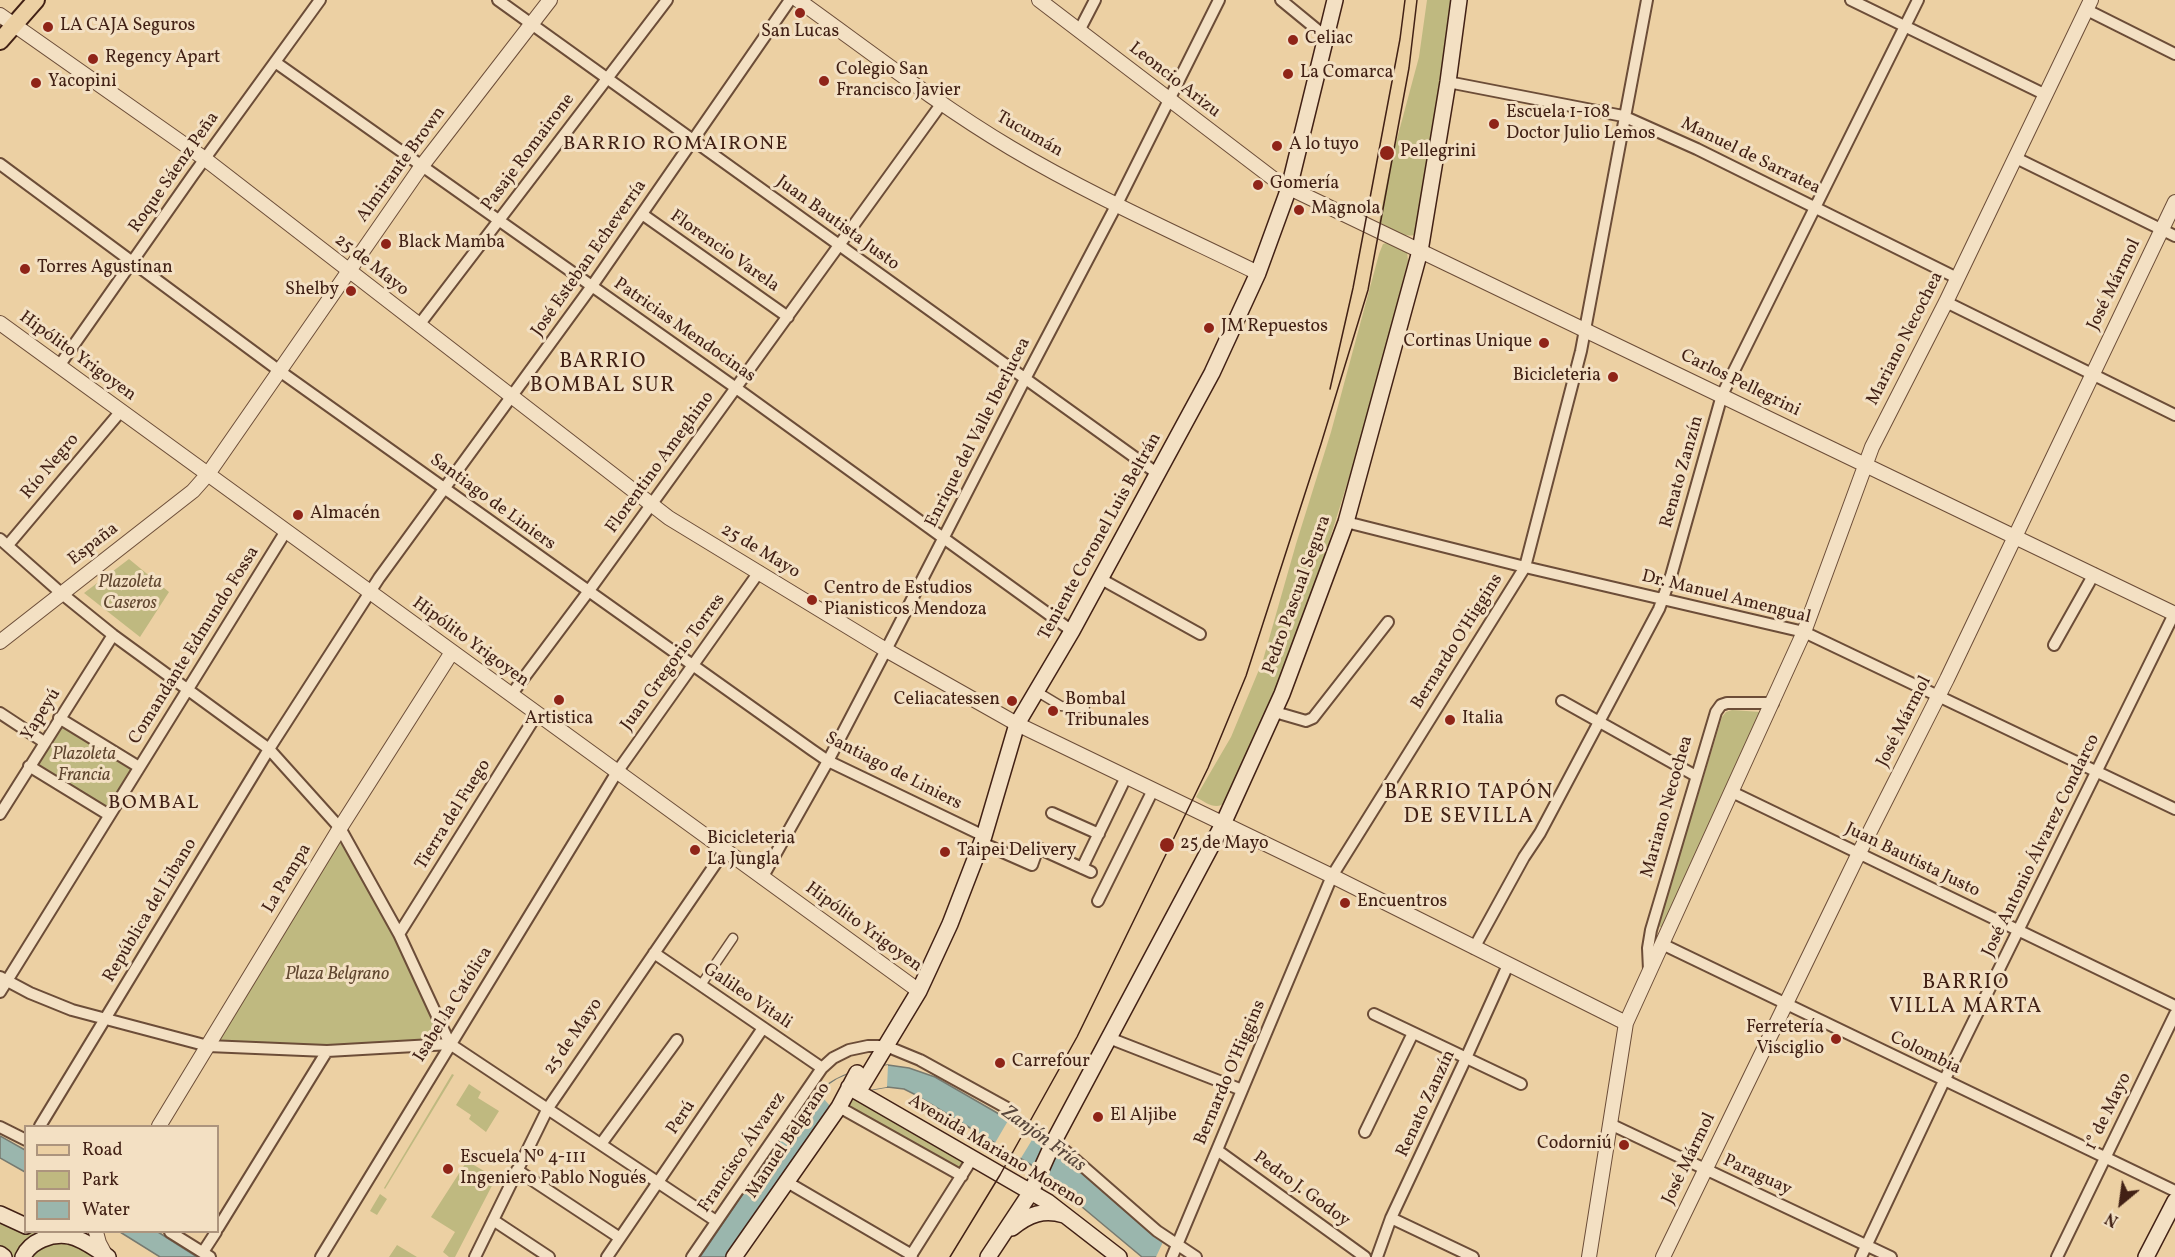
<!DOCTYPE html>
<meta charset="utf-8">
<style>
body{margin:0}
#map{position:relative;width:2175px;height:1257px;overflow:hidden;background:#ecd0a3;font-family:Vollkorn,serif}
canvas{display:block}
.legend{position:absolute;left:24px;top:1125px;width:195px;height:108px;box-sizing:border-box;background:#f3e0c3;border:2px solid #ac947d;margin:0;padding:8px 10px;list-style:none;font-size:18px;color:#422115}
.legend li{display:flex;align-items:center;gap:12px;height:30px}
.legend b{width:30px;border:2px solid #ac947d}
.north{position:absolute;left:2091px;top:1173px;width:60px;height:60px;-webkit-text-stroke:4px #f3e0c3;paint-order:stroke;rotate:209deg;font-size:16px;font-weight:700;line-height:24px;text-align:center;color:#422115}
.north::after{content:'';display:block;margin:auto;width:21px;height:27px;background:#422115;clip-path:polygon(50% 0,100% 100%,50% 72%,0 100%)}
</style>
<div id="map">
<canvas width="2175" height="1257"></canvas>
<ul class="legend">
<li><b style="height:8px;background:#ecd0a3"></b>Road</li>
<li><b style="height:16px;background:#bfb980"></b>Park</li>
<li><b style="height:16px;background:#9ab6ad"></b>Water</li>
</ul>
<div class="north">N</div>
</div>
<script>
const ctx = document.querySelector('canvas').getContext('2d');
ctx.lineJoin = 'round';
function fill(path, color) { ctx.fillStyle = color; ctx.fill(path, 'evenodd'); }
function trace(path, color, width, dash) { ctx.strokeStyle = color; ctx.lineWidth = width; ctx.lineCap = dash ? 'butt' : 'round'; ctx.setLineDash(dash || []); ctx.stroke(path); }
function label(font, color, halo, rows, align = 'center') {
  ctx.font = font + ' Vollkorn,serif'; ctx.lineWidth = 6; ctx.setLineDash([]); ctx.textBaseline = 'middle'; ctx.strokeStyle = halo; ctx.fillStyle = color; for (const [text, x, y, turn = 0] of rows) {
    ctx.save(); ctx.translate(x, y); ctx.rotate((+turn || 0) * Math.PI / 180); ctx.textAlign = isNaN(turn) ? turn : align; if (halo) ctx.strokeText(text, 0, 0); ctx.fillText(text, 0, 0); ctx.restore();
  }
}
fill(new Path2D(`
 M1427,0h26l-37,234c-11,6 -27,-7 -37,-12l12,-61 28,-104z
 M1386,243l21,9 1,9 -41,159 -55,176 -31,85 -53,120c-12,10 -20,3 -32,-4l35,-60 32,-77 33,-116 35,-112 48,-178 4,-10z
 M129,559l40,33 -29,45 -56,-44z
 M1732,710l29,2 -98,216 -5,-2 64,-209 4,-5z
 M59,718l80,49 -30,48 -80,-49z
 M340,833l55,99 51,110 -118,6 -116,-4z
 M452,1074l2,1 -69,114 -1,-1z
 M469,1084l12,8 -3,6 21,13 -13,21 -17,-13 2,-4 -15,-10z
 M849,1087l123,72 -10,17 -123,-69z
 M467,1161l29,17 -41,79h-6l-6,-5 12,-20 -24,-15z
 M380,1194l7,5 -10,16 -7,-4z
 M0,1220l49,19 19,-1 35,19h-96l-7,-5z
 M397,1245l20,12h-28z`), '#bfb980');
const water = new Path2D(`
 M888,1065l21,3 26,9 109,63 102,89 40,28h-44l-109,-91 -119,-72 -10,-5 -17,-2 -23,4 -34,15 -105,151h-25c24,-35 48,-71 72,-106 15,-21 28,-45 48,-61 18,-15 45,-24 68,-25z
 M0,1136l25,14v22l-25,-14z
 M120,1232h38l39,25h-37z`);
fill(water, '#9ab6ad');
trace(water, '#777a70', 1.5);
fill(new Path2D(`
 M888,1065l-1,22 -23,4 -34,15 -12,-14 19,-13 18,-8z
 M1009,1119l26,16 -14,23 -26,-15z
 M1163,1242l22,15h-29z`), '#ecd0a3');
const pedestrian = new Path2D(`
 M1036,691l25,15 24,3
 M701,985l32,-47`);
const minor = new Path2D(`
 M498,0l660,474
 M1281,0l45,37
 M1851,0l195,95
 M2087,10l88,44
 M1079,31l16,-31
 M275,62l461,326 336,243
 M1448,82l175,34 74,33 260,129
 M2016,158l159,78
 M0,164l281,208 531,378 16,11 156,75
 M642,214l146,103
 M1946,302l229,113
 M419,325l248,-325
 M59,366l134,-191 127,-175
 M1346,522l179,45 279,65 371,177
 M0,539l61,54 52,42 156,114 71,79 59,106 51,110
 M8,545l113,-134
 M1101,579l99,55
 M2054,645l40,-71
 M511,695l77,-103 354,-489
 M1562,701l134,75
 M1275,712l31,9 7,-3 75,-96
 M0,713l44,29
 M59,718l80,49
 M29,766l80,49
 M1732,792l443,214
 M1052,813l47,21
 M0,814l113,-179
 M982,843l50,22 6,-17 53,24
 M1082,868l44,-91
 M762,878l66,-117 58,-111 139,-271 92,-175 102,-204
 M1098,901l55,-111
 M399,934l138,-220
 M1662,944l513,247
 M1474,948l50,-91 16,-24 119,-224 12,-33 51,-181 196,-395
 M654,953l168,115
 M1649,970l-1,-22 3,-18 65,-218 5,-7 6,-2h46
 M0,977l30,16 42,17 136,36 119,5 123,-7
 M0,992l286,-461
 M1374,1014l147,70
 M1109,1038l133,52
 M450,1044l266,177
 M839,1107l123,69
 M1610,1124l281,133
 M40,1126l229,-377 110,-171 213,-292 198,-286
 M0,1127l26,13
 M1365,1132l48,-99
 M1054,1141l103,90 39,26
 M601,1144l76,-104
 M1217,1150l148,107
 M517,1170l103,68
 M787,1182l125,73
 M1391,1218l82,39
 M493,1220l56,37
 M218,1228l109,-177
 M170,1232l40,25
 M203,1252l13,-20
 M321,1257l296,-485 142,-200
 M475,1257l73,-149 177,-258
 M607,1257l156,-229
 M692,1257l130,-189 11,-10 16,-8 19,-4h18l34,14 87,48
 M910,1257l62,-98
 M1172,1257l160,-381 193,-309 56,-216 66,-351
 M1377,1257l14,-39 75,-160 42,-93
 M1861,1257l83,-176 231,-469
 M2057,1257l118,-243`);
const tertiary = new Path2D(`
 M798,0c70,50 139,104 213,148 79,47 165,85 247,125
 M1039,0l240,183 896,431
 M0,15l205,144 464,359 217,132 131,74 315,152 294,147
 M0,323l919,668
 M0,642l193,-151 15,-17 213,-307 129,-167
 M159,1126l181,-298 112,-176
 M96,1232l3,11 7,13
 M1589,1257l37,-234 178,-391 68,-185 74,-145 145,-302
 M1663,1257l196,-404 88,-174 228,-477`);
const secondary = new Path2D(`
 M849,1087l199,115 71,55
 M858,1092l61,-101 31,-67 34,-88 33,-112 55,-93 140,-258 46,-100 31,-85 46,-188
 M0,1214l26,12
 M1012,1228c17,-14 32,-19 52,-13
 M0,1254l4,3
 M23,1257c7,-16 29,-24 46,-21 14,3 27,13 39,21
 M734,1257l105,-150 18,-34
 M988,1257l43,-65 23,-51 169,-317 59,-130 64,-172 74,-271 28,-169 11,-82
 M2146,1257l29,-56`);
const primary = new Path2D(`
 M0,41l36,-41`);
trace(pedestrian, '#6c4d38', 11);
trace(minor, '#6c4d38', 14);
trace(tertiary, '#6c4d38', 16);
trace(secondary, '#422115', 18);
trace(primary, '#422115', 20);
trace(pedestrian, '#f3e0c3', 8);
trace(minor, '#f3e0c3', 10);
trace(tertiary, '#f3e0c3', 14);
trace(secondary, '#f3e0c3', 15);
trace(primary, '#ecd0a3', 16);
trace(new Path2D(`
 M1330,389l23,-101 47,-249 5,-39
 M950,1257l50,-82 77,-138 131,-269 38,-92 75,-232 47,-154 41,-222 8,-68`), '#422115', 1.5);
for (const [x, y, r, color] of [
 [800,13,6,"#8f2418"],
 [48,27,6,"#8f2418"],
 [1293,40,6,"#8f2418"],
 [93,59,6,"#8f2418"],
 [1288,74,6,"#8f2418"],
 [824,81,6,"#8f2418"],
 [36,83,6,"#8f2418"],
 [1494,124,6,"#8f2418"],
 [1277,146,6,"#8f2418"],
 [1387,153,8,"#8f2418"],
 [1258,185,6,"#8f2418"],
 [1299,210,6,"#8f2418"],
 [386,244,6,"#8f2418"],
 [25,269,6,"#8f2418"],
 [351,291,6,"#8f2418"],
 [1209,328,6,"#8f2418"],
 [1544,343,6,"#8f2418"],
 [1613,377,6,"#8f2418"],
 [298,515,6,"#8f2418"],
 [812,600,6,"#8f2418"],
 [559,700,6,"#8f2418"],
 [1012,701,6,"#8f2418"],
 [1053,711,6,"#8f2418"],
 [1450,720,6,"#8f2418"],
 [1167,845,8,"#8f2418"],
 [695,850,6,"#8f2418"],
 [945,852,6,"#8f2418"],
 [1345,903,6,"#8f2418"],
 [1836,1039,6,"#8f2418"],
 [1000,1063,6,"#8f2418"],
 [1098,1117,6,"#8f2418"],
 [1624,1145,6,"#8f2418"],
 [448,1169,6,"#8f2418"]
]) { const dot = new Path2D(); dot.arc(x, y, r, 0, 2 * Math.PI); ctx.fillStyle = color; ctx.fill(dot); trace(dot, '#f3e0c3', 2); }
label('18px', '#422115', '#f3e0c3', [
 ["LA CAJA Seguros",60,27],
 ["San Lucas",800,33,"center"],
 ["Celiac",1305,40],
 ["Regency Apart",105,59],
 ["Colegio San",836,71],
 ["Francisco Javier",836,92],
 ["La Comarca",1300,74],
 ["Yacopini",48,83],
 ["Escuela 1-108",1506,114],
 ["Doctor Julio Lemos",1506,135],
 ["A lo tuyo",1289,146],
 ["Pellegrini",1400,153],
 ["Gomería",1270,185],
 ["Magnola",1311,210],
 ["Black Mamba",398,244],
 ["Torres Agustinan",37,269],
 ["Shelby",339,291,"right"],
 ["JM Repuestos",1221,328],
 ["Cortinas Unique",1532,343,"right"],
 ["Bicicleteria",1601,377,"right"],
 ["Almacén",310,515],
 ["Centro de Estudios",824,590],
 ["Pianisticos Mendoza",824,611],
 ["Celiacatessen",1000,701,"right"],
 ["Bombal",1065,701],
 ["Tribunales",1065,722],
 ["Artistica",559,720,"center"],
 ["Italia",1462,720],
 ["Bicicleteria",707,840],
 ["La Jungla",707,861],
 ["25 de Mayo",1180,845],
 ["Taipei Delivery",957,852],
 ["Encuentros",1357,903],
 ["Ferretería",1824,1029,"right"],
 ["Visciglio",1824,1050,"right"],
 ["Carrefour",1012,1063],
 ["El Aljibe",1110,1117],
 ["Codorniú",1612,1145,"right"],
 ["Escuela Nº 4-111",460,1159],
 ["Ingeniero Pablo Nogués",460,1180]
], 'left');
label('18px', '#422115', '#f3e0c3', [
 ["Leoncio Arizu",1174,81,38],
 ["Tucumán",1029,135,30],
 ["Pasaje Romairone",529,153,-53],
 ["Manuel de Sarratea",1750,157,26],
 ["Almirante Brown",402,165,-54],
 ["Roque Sáenz Peña",175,173,-55],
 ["Juan Bautista Justo",837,224,36],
 ["Florencio Varela",724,252,35],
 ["José Esteban Echeverría",590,259,-55],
 ["25 de Mayo",371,266,38],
 ["José Mármol",2115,285,-64],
 ["Patricias Mendocinas",684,331,35],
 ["Mariano Necochea",1906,339,-63],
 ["Hipólito Yrigoyen",77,357,36],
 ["Carlos Pellegrini",1740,384,26],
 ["Enrique del Valle Iberlucea",979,433,-63],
 ["Florentino Ameghino",661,463,-54],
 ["Río Negro",51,467,-50],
 ["Renato Zanzín",1683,472,-74],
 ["Santiago de Liniers",492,503,36],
 ["Teniente Coronel Luis Beltrán",1101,537,-61],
 ["España",94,545,-38],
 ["25 de Mayo",760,552,31],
 ["Pedro Pascual Segura",1298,595,-70],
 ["Dr. Manuel Amengual",1726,598,14],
 ["Bernardo O'Higgins",1458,642,-58],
 ["Hipólito Yrigoyen",470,643,36],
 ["Comandante Edmundo Fossa",195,646,-58],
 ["Juan Gregorio Torres",674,663,-54],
 ["Yapeyú",42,715,-58],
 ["José Mármol",1905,722,-63],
 ["Santiago de Liniers",893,772,27],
 ["Mariano Necochea",1668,807,-74],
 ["Tierra del Fuego",454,815,-58],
 ["José Antonio Álvarez Condarco",2042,846,-64],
 ["Juan Bautista Justo",1912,861,26],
 ["La Pampa",288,879,-59],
 ["República del Libano",151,911,-59],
 ["Hipólito Yrigoyen",863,928,36],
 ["Galileo Vitali",747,997,34],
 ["Isabel la Católica",454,1005,-58],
 ["25 de Mayo",574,1037,-55],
 ["Colombia",1925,1054,26],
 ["Bernardo O'Higgins",1231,1073,-67],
 ["Renato Zanzín",1427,1104,-65],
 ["1° de Mayo",2109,1112,-64],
 ["Perú",682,1118,-56],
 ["Manuel Belgrano",789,1141,-56],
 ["Avenida Mariano Moreno",996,1152,31],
 ["Francisco Álvarez",743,1153,-56],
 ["José Mármol",1690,1159,-64],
 ["Paraguay",1757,1176,25],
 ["Pedro J. Godoy",1301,1190,36]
]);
label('italic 18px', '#614730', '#f3e0c3', [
 ["Plazoleta",130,584],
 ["Caseros",130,605],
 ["Plazoleta",84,756],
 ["Francia",84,777],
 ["Plaza Belgrano",337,976]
]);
ctx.letterSpacing = '1.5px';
label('20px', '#422115', '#f3e0c3', [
 ["BARRIO ROMAIRONE",676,145],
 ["BOMBAL",154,804]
]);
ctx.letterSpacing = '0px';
label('italic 20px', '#58463b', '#f3e0c3', [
 ["Zanjón Frías",1043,1140,36]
]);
ctx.letterSpacing = '1.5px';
label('21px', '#422115', '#f3e0c3', [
 ["BARRIO",603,363],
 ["BOMBAL SUR",603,387],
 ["BARRIO TAPÓN",1469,794],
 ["DE SEVILLA",1469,818],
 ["BARRIO",1966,984],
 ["VILLA MARTA",1966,1008]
]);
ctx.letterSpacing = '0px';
</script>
